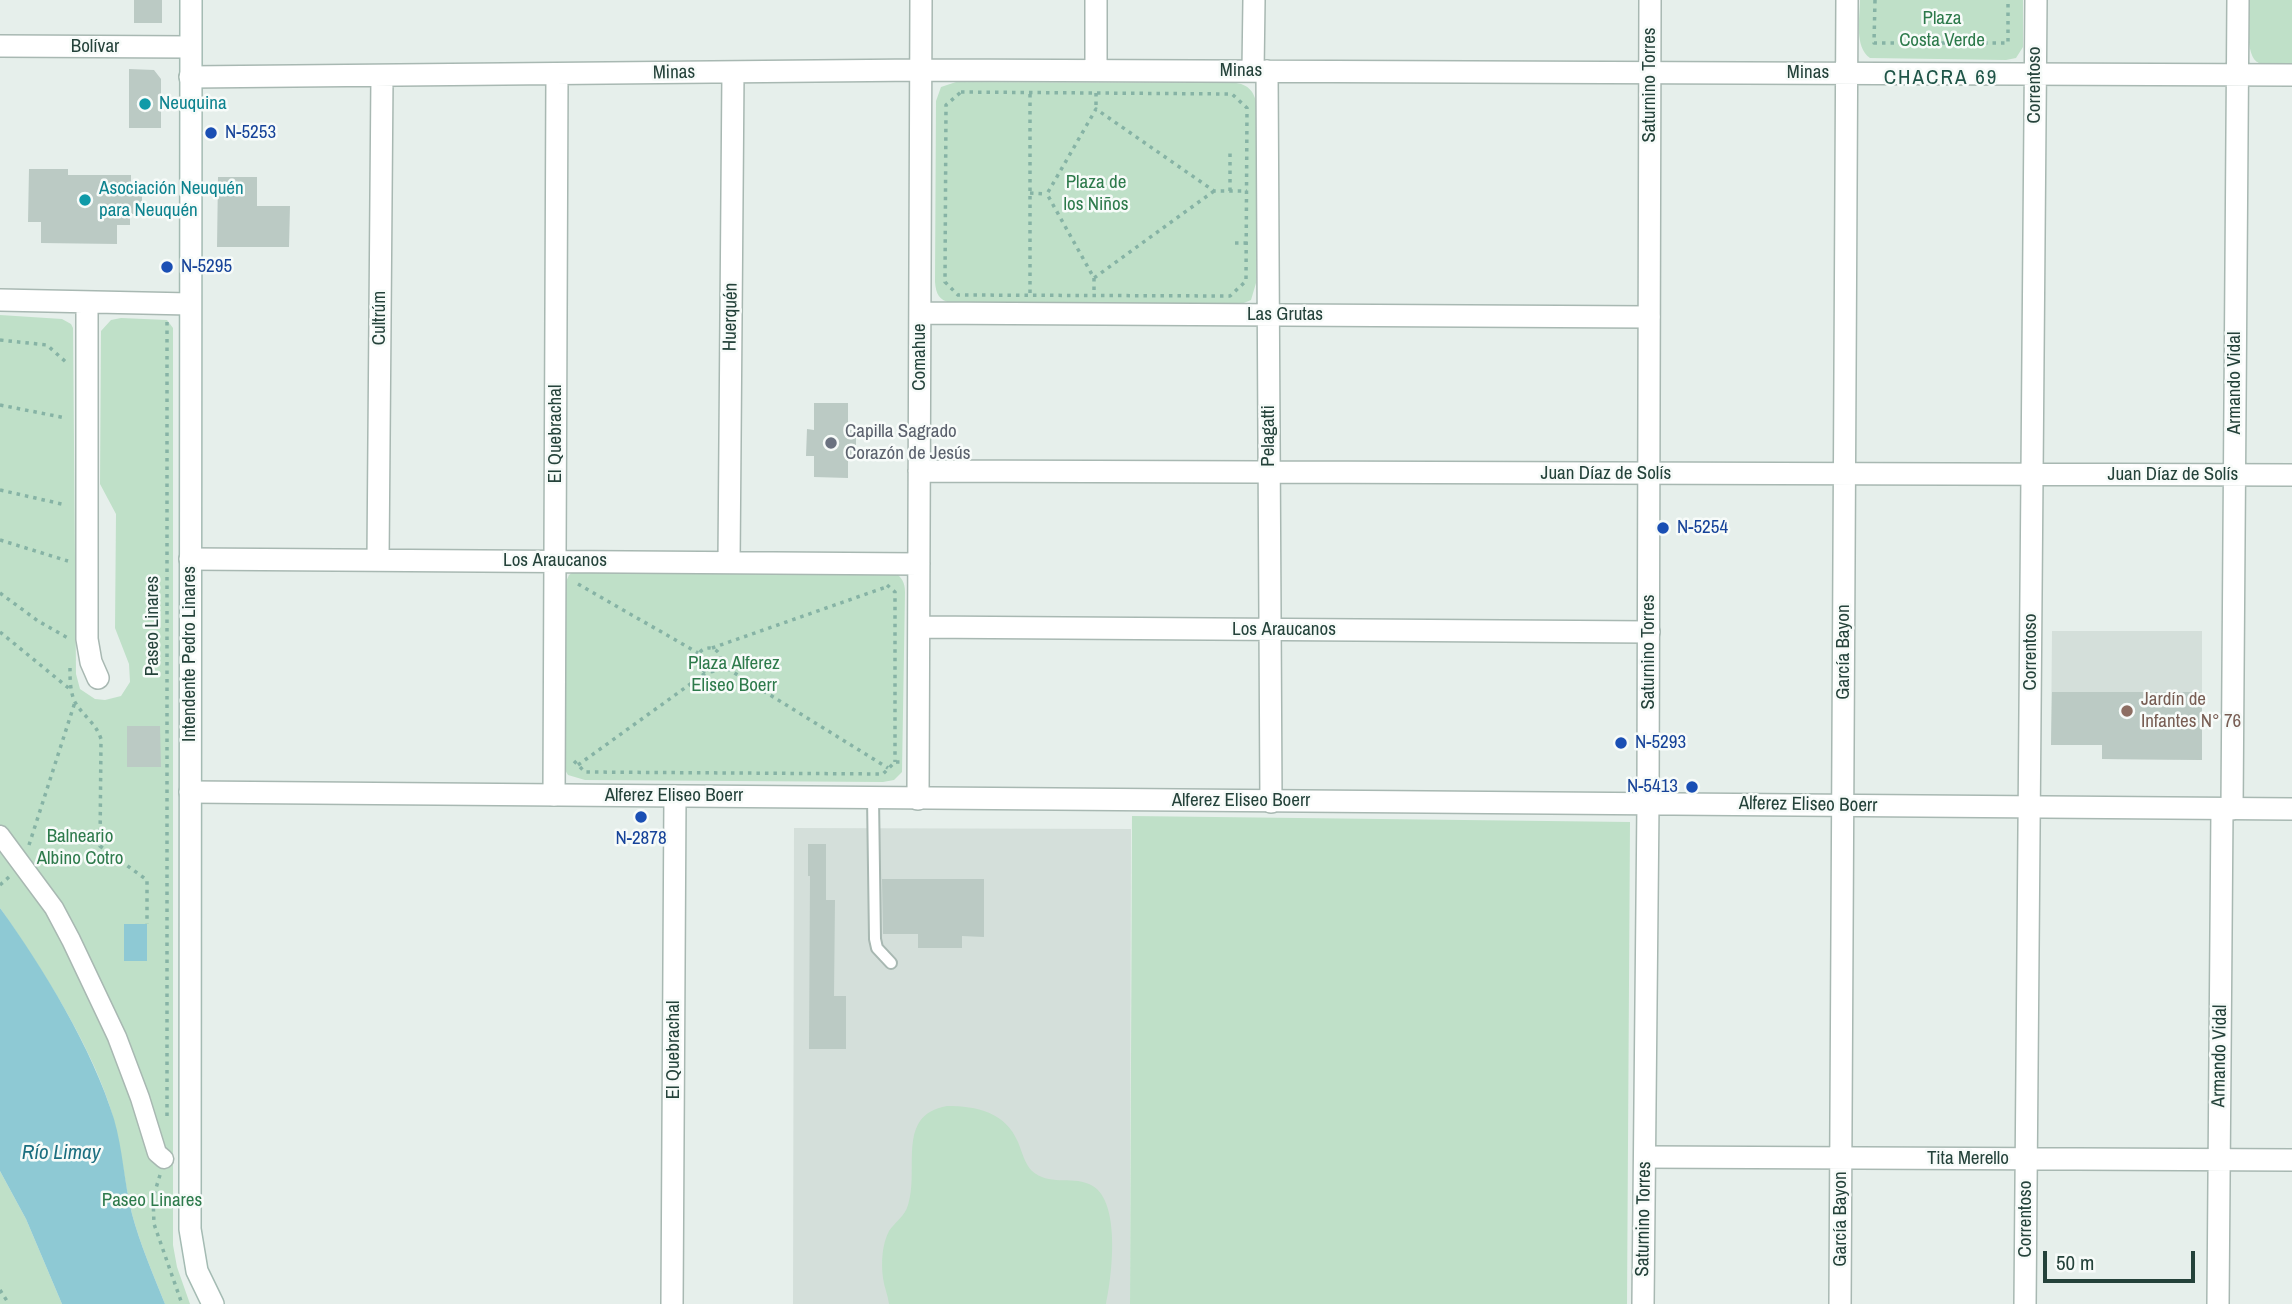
<!DOCTYPE html>
<meta charset="utf-8">
<style>
body{margin:0}
#map{position:relative;width:2292px;height:1304px;overflow:hidden;background:#e6efeb;font-family:"Archivo Narrow",sans-serif}
canvas{display:block}
.scale{position:absolute;left:2043px;top:1251px;width:152px;height:32px;box-sizing:border-box;border:4px solid #24423a;border-top:0;padding-left:9px;font-size:21px;line-height:24px;white-space:nowrap;color:#24423a;-webkit-text-stroke:5px #f7fbf9;paint-order:stroke}
</style>
<div id="map">
<canvas width="2292" height="1304"></canvas>
<div class="scale">50 m</div>
</div>
<script>
const ctx = document.querySelector('canvas').getContext('2d');
ctx.lineJoin = 'round';
function fill(path, color) { ctx.fillStyle = color; ctx.fill(path, 'evenodd'); }
function trace(path, color, width, dash) { ctx.strokeStyle = color; ctx.lineWidth = width; ctx.lineCap = dash ? 'butt' : 'round'; ctx.setLineDash(dash || []); ctx.stroke(path); }
function label(font, color, halo, rows, align = 'center') {
  ctx.font = font + ' "Archivo Narrow",sans-serif'; ctx.lineWidth = 5; ctx.setLineDash([]); ctx.textBaseline = 'middle'; ctx.strokeStyle = halo; ctx.fillStyle = color; for (const [text, x, y, turn = 0] of rows) {
    ctx.save(); ctx.translate(x, y); ctx.rotate((+turn || 0) * Math.PI / 180); ctx.textAlign = isNaN(turn) ? turn : align; if (halo) ctx.strokeText(text, 0, 0); ctx.fillText(text, 0, 0); ctx.restore();
  }
}
fill(new Path2D(`
 M2052,631h150v129l-100,-1v-30l-51,16z
 M794,828l337,1 -1,475h-337z`), '#d4dfda');
fill(new Path2D(`
 M1860,0h163v47l-7,11 -10,2 -136,-2c-16,-11 -10,-40 -10,-58z
 M2249,0h43v64c-10,-1 -24,2 -33,-1 -15,-6 -10,-49 -10,-63z
 M956,82l280,1c15,2 20,12 21,26l-1,174 -5,17 -12,5 -288,-2c-12,-3 -15,-9 -16,-21l1,-181 5,-14z
 M0,315l62,4 9,5 2,4 3,346 4,15 15,10 10,1 16,-4 9,-14 -1,-18 -14,-36 1,-114 -16,-30 1,-153 10,-11 10,-2 46,2 6,8v917l4,22 13,37h-25c-12,-30 -25,-60 -33,-90 -9,-37 -11,-74 -23,-110 -22,-66 -69,-138 -109,-196z
 M573,572h321c8,5 11,11 11,20l-3,180 -8,8 -11,2 -298,-2 -17,-5 -3,-5v-186l4,-9z
 M1132,816l498,6 -3,482h-497z
 M947,1106c30,0 58,6 71,36 4,10 7,22 14,29 17,15 38,5 57,13 33,13 23,92 17,120h-217c-1,-9 -5,-17 -6,-26 -2,-15 -1,-34 6,-47 6,-9 16,-15 19,-26 12,-35 -13,-90 39,-99z
 M0,1171l26,48 36,85h-62z`), '#bfe0c8');
fill(new Path2D(`
 M0,908c43,59 93,142 114,211 9,31 10,63 18,95 8,30 21,60 33,90h-103l-36,-85 -26,-48z
 M124,924h23v37h-23z`), '#8ec9d4');
fill(new Path2D(`
 M134,0h28v23h-28z
 M129,69l25,1 7,9v49h-32z
 M29,169h39v6h63v12h11v27h-12v11h-13v19l-76,-1v-21h-13z
 M218,177h39v29h33l-1,41h-72z
 M814,403h34v27h8v26h-8v22l-34,-1v-21h-8l1,-27 7,1z
 M2052,692h150v68l-100,-1v-14h-51z
 M127,726h33l1,41h-34z
 M808,844h18v56h9l-1,96h12v53h-37l1,-173h-2z
 M882,879h102v58l-22,-1v12h-44v-14h-35z`), '#bbcac4');
const service = new Path2D(`
 M873,798l2,141 2,9 14,15`);
const pedestrian = new Path2D(`
 M0,835l54,73 17,32 46,97 23,61 17,55 7,6`);
const minor = new Path2D(`
 M0,46l190,1
 M1096,70v-70
 M1253,71l1,-71
 M1267,71l4,731
 M190,77l731,-7 1371,5
 M0,300l190,4
 M87,302v337l4,23 7,16
 M920,313l729,4
 M919,471l1373,4
 M190,559l729,5
 M378,560l4,-484
 M729,562l4,-490
 M919,627l730,5
 M554,795l3,-721
 M918,799l3,-799
 M2232,809l6,-809
 M1645,1157l647,3
 M672,1304l3,-508
 M1840,1304l7,-1304
 M2025,1304l11,-1304
 M2218,1304l4,-495`);
const tertiary = new Path2D(`
 M190,792l2102,17
 M1643,1304l5,-501 2,-803`);
const secondary = new Path2D(`
 M191,0l-1,1229 7,42 16,33`);
trace(service, '#a8b8b2', 14);
trace(pedestrian, '#a8b8b2', 21);
trace(minor, '#a8b8b2', 24);
trace(tertiary, '#a8b8b2', 24);
trace(secondary, '#a4bbb3', 24);
trace(new Path2D(`
 M1875,0l-1,43h134v-43
 M961,92l271,2 15,14 -1,173 -16,15 -272,-1 -13,-13 1,-177z
 M1096,93v16
 M1214,191l-120,87 -47,-84 49,-85 118,82h33
 M1230,191v-39
 M1030,193l17,1
 M1235,243h12
 M1094,278v16
 M1030,293v-201
 M167,322v798
 M0,340l47,5 20,18
 M0,405l66,13
 M0,490l66,15
 M0,540l68,21
 M578,584l120,69
 M887,585l8,7v170
 M0,593l38,28 30,17
 M0,632l71,58
 M697 660a12 12 0 1 1 24 0a12 12 0 1 1-24 0Z
 M712,648l177,-62
 M720,664l168,104
 M70,668c0,11 0,24 5,34 8,14 21,21 26,37l-1,107 47,34v44
 M574,761l11,11 298,2 12,-12h5
 M578,765l129,-93
 M29,845l46,-143
 M0,885l9,-8
 M160,1175l-7,23 1,26 28,80
 M0,1290l9,14`), '#86b3a5', 3.5, [3.5, 5]);
trace(service, '#fff', 10);
trace(pedestrian, '#fff', 18);
trace(minor, '#fff', 21);
trace(tertiary, '#fff', 21);
trace(secondary, '#fff', 21);
for (const [x, y, r, color] of [
 [145,104,7,"#0f9aa8"],
 [211,133,7,"#1a4fb4"],
 [85,200,7,"#0f9aa8"],
 [167,267,7,"#1a4fb4"],
 [831,443,7,"#6b7280"],
 [1663,528,7,"#1a4fb4"],
 [2127,711,7,"#8d6e63"],
 [1621,743,7,"#1a4fb4"],
 [1692,787,7,"#1a4fb4"],
 [641,817,7,"#1a4fb4"]
]) { const dot = new Path2D(); dot.arc(x, y, r, 0, 2 * Math.PI); ctx.fillStyle = color; ctx.fill(dot); trace(dot, '#f7fbf9', 2.5); }
label('19px', '#2d7a4b', '#f7fbf9', [
 ["Plaza",1942,19],
 ["Costa Verde",1942,41],
 ["Plaza de",1096,183],
 ["los Niños",1096,205],
 ["Plaza Alferez",734,664],
 ["Eliseo Boerr",734,686],
 ["Balneario",80,837],
 ["Albino Cotro",80,859],
 ["Paseo Linares",152,1201]
]);
label('19px', '#24423a', '#f7fbf9', [
 ["Bolívar",95,47],
 ["Minas",1241,71],
 ["Minas",674,73,-1],
 ["Minas",1808,73],
 ["Saturnino Torres",1650,85,-90],
 ["Correntoso",2035,85,-90],
 ["Las Grutas",1285,315],
 ["Huerquén",731,317,-89],
 ["Cultrúm",380,318,-90],
 ["Comahue",920,357,-90],
 ["Armando Vidal",2235,383,-90],
 ["El Quebrachal",556,434,-90],
 ["Pelagatti",1269,436,-90],
 ["Juan Díaz de Solís",1606,474],
 ["Juan Díaz de Solís",2173,475],
 ["Los Araucanos",555,561],
 ["Paseo Linares",153,626,-90],
 ["Los Araucanos",1284,630],
 ["Saturnino Torres",1649,652,-90],
 ["García Bayon",1844,652,-90],
 ["Correntoso",2031,652,-90],
 ["Intendente Pedro Linares",190,654,-90],
 ["Alferez Eliseo Boerr",674,796],
 ["Alferez Eliseo Boerr",1241,801],
 ["Alferez Eliseo Boerr",1808,805,1],
 ["El Quebrachal",674,1050,-90],
 ["Armando Vidal",2220,1056,-89],
 ["Tita Merello",1968,1159],
 ["Saturnino Torres",1644,1219,-89],
 ["García Bayon",1841,1219,-90],
 ["Correntoso",2026,1219,-90]
]);
label('19px', '#0d838f', '#f7fbf9', [
 ["Neuquina",159,104],
 ["Asociación Neuquén",99,189],
 ["para Neuquén",99,211]
], 'left');
label('19px', '#164399', '#f7fbf9', [
 ["N-5253",225,133],
 ["N-5295",181,267],
 ["N-5254",1677,528],
 ["N-5293",1635,743],
 ["N-5413",1678,787,"right"],
 ["N-2878",641,839,"center"]
], 'left');
label('19px', '#5b616d', '#f7fbf9', [
 ["Capilla Sagrado",845,432],
 ["Corazón de Jesús",845,454]
], 'left');
label('19px', '#785e54', '#f7fbf9', [
 ["Jardín de",2141,700],
 ["Infantes N° 76",2141,722]
], 'left');
ctx.letterSpacing = '2px';
label('21px', '#1f5548', '#f7fbf9', [
 ["CHACRA 69",1941,78]
]);
ctx.letterSpacing = '0px';
label('italic 21px', '#1c6f80', '#f7fbf9', [
 ["Río Limay",61,1153]
]);
</script>
